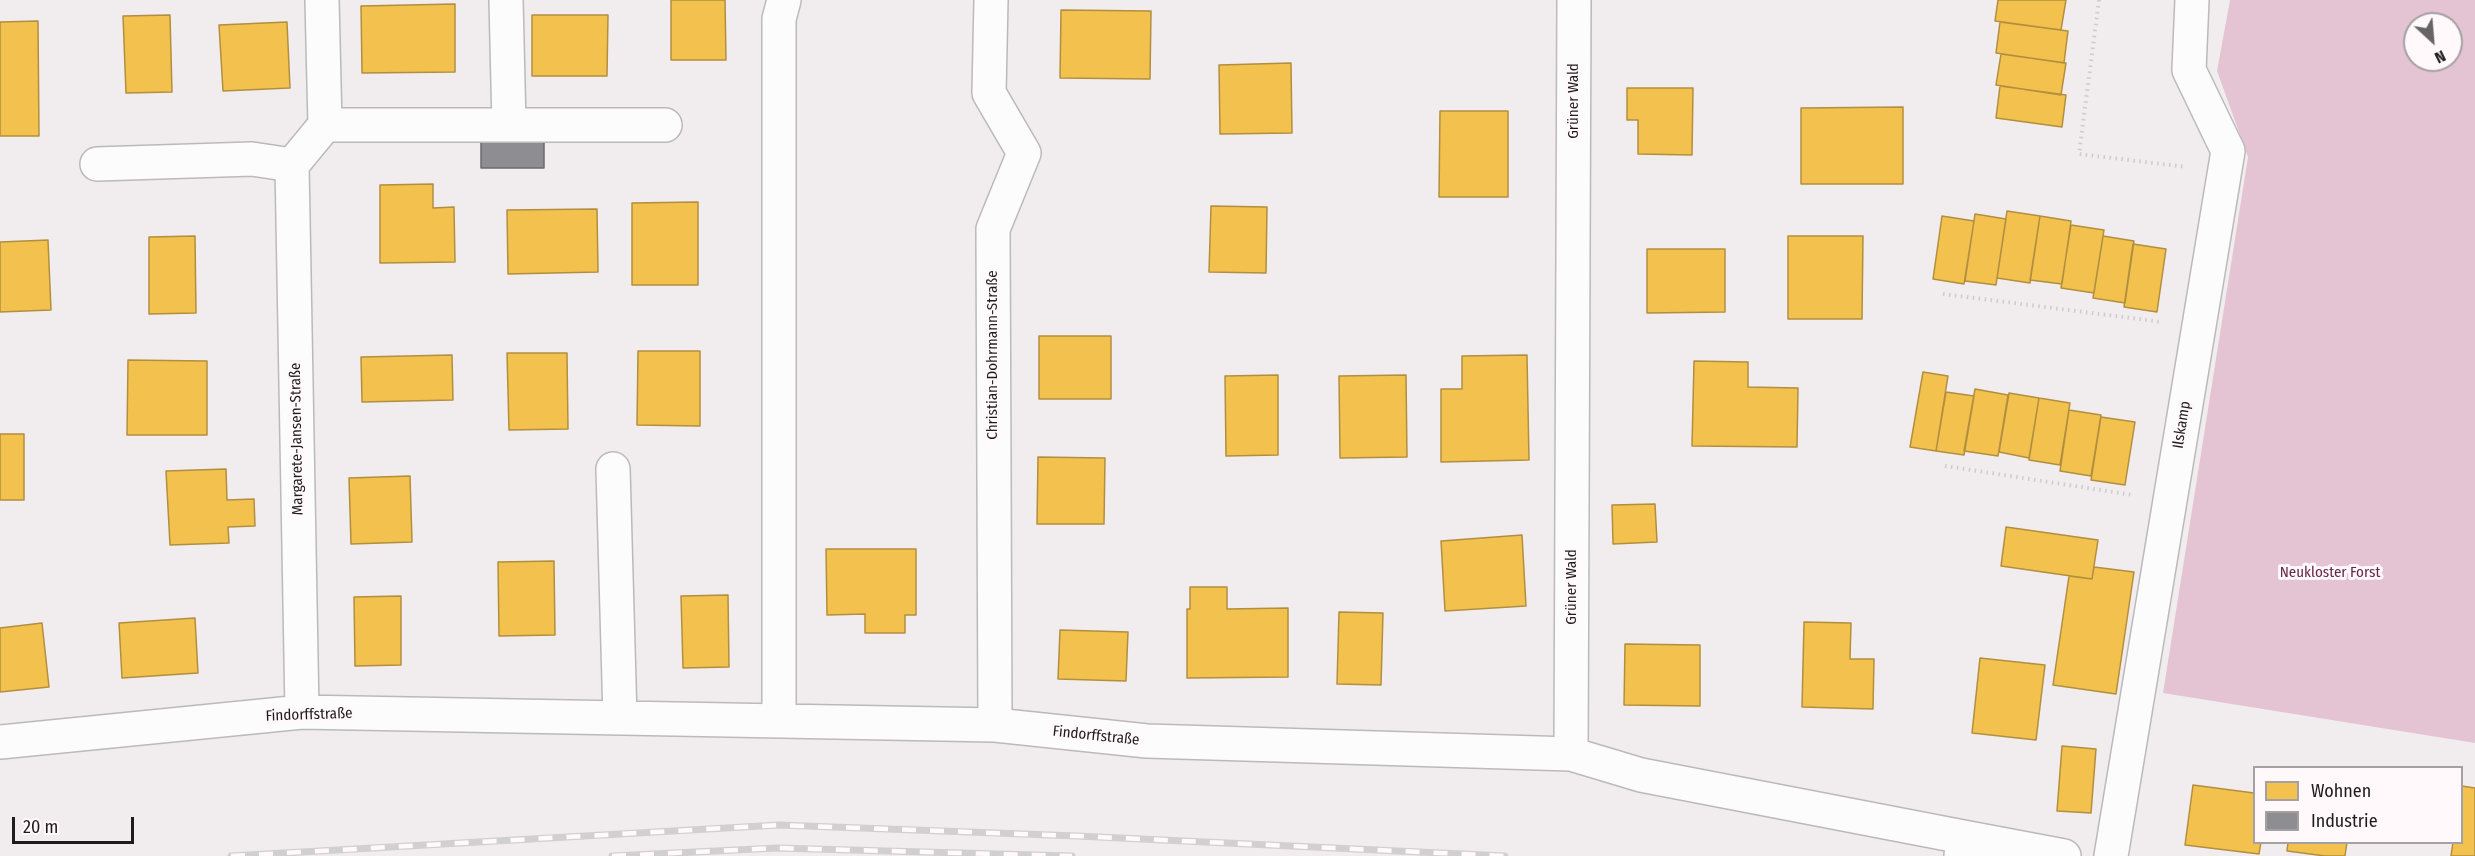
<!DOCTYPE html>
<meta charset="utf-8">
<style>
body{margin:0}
#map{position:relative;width:2475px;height:856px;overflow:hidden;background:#f1edef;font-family:"Fira Sans Condensed",sans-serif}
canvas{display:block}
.legend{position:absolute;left:2253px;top:766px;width:210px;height:78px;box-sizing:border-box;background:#fff9fc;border:2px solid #a5a0a2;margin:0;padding:8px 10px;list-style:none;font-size:18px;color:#1d1b1c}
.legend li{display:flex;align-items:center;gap:12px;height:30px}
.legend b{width:30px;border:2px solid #a5a0a2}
.north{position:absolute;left:2403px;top:12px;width:60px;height:60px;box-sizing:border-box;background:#fff9fc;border:2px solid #a5a0a2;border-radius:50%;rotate:154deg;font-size:16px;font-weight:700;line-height:24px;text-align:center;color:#1d1b1c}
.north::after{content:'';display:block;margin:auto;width:21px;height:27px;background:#676466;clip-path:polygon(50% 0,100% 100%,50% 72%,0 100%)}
.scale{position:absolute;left:12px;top:817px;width:122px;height:27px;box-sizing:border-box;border:3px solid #1d1b1c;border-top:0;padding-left:8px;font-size:18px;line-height:21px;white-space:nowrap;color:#1d1b1c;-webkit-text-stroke:4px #fff9fc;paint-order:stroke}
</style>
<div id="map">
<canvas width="2475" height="856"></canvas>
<ul class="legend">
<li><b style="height:16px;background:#f2c14e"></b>Wohnen</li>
<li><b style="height:16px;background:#8d8d92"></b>Industrie</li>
</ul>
<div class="north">N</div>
<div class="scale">20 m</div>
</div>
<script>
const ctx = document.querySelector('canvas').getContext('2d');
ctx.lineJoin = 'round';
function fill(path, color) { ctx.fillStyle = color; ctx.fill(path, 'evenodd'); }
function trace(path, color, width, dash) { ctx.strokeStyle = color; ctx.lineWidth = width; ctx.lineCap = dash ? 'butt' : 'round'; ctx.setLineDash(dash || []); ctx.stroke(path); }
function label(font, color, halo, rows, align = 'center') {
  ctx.font = font + ' "Fira Sans Condensed",sans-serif'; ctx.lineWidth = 6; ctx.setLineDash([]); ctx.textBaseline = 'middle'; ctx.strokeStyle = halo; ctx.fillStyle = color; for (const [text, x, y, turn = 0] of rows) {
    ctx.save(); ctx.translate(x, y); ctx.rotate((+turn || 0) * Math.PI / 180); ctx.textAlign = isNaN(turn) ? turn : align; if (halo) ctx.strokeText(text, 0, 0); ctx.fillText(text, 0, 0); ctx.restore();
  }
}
fill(new Path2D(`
 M2230,0h245v743l-312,-50 85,-536 -31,-86zM2415,24h36v36h-36z`), '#e4c4d3');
const homes = new Path2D(`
 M671,0h54l1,60h-55z
 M1998,0h68l-5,30 -66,-9z
 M455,4v68l-93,1 -1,-67z
 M1061,10l90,1 -1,68 -90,-1z
 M170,15l2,77 -46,1 -3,-77z
 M532,15h76l-1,61h-75z
 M38,21l1,115h-39v-114z
 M287,22l3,66 -67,3 -4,-66z
 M2000,22l68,9 -4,32 -68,-10z
 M2001,54l65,9 -5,32 -65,-10z
 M1291,63l1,70 -72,1 -1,-69z
 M2000,86l66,9 -4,32 -66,-9z
 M1627,88h66l-1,67 -54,-1v-34h-11z
 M1903,107v77h-102v-76z
 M1440,111h68v86h-69z
 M433,184v24l21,-1 1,55 -75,1v-78z
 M698,202v83h-66v-82z
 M1211,206l56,1 -1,66 -57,-1z
 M597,209l1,63 -90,2 -1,-64z
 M2007,211l33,5 -10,67 -33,-5z
 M1975,214l31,5 -10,66 -31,-4z
 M1942,216l32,5 -10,63 -31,-5z
 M2040,216l31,5 -9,63 -32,-4z
 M2071,225l33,5 -10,63 -33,-5z
 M195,236l1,77 -47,1v-77z
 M1788,236h75l-1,83h-74z
 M2103,236l31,5 -9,62 -32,-5z
 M48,240l3,70 -51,2v-70z
 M2133,244l33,5 -9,63 -33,-5z
 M1647,249h78v63l-78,1z
 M1039,336h72v63h-72z
 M638,351h62v75l-63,-1z
 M507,353h60l1,76 -59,1z
 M452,355l1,45 -91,2 -1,-45z
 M1527,355l2,105 -88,2v-73h21v-33z
 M128,360l79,1v74h-80z
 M1694,361l54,1v25l50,1 -1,59 -105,-1z
 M1923,372l25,4 -12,75 -26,-4z
 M1278,375v80l-52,1 -1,-80z
 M1406,375l1,82 -67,1 -1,-82z
 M1975,389l33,6 -10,61 -34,-5z
 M1946,392l28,4 -10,59 -28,-4z
 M2009,393l30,5 -10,60 -30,-6z
 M2039,398l31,5 -10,62 -31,-5z
 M2069,410l32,5 -10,61 -31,-5z
 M2101,417l34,5 -10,63 -34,-5z
 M0,434h24v66h-24z
 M1038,457l67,1 -1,66h-67z
 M226,469l1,31 27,-1 1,27 -27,1 1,16 -59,2 -4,-74z
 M410,476l2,66 -61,2 -2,-66z
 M1655,504l2,38 -44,2 -1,-39z
 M2006,527l92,13 -6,39 -91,-13z
 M1522,535l4,71 -81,5 -4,-70z
 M826,549h90v66h-11v18h-40v-19l-38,1z
 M554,561l1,74 -56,1 -1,-74z
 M2094,567l40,5 -18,122 -63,-9 16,-109 23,3z
 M1190,587h37v22l61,-1v69l-101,1v-69h3z
 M728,595l1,72 -46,1 -2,-72z
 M401,596v69l-46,1 -1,-69z
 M1339,612l44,1 -2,72 -44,-1z
 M195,618l3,55 -76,5 -3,-55z
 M1804,622l47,1 -1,36h24l-1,50 -71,-2z
 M42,623l7,64 -49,5v-64z
 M1060,630l68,2 -2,49 -68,-2z
 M1625,644l75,1v61l-76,-1z
 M1980,658l65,7 -9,75 -64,-7z
 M2062,746l34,3 -5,64 -34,-2z
 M2193,785l61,8v49h7l-2,12 -74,-9z
 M2462,786l13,2v68h-24l2,-14h9z
 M2288,842h59l-2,14h-20l-38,-5z`);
fill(homes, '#f2c14e');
trace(homes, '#b28f3f', 1.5);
const industry = new Path2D(`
 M481,136h63v32h-63z`);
fill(industry, '#8d8d92');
trace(industry, '#6b6b6f', 1.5);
const minor = new Path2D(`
 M506,0l3,125
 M991,0l-2,93 35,60 -31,76 2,496
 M325,125h340
 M97,164l155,-5 40,6 33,-40 -3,-125
 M292,165l10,547
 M613,469l7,249
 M779,721v-702l5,-19
 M0,742l302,-30 693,13 152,16 424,13 70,21 322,62 -2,19
 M1571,754l3,-754
 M1963,837l101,19
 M2111,856l117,-705 -39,-81 3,-70`);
trace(minor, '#bcb9ba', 36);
trace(new Path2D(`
 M2099,0l-20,154 108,13
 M1943,294l219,28
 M1945,466l188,29`), '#ccc', 4, [1.5, 4.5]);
trace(minor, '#fdfcfd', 33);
const rail = new Path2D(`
 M231,856l548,-31 298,11 428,20
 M612,856l165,-8 295,8`);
trace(rail, '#d1cfd0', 7);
trace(rail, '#fff9fc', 4.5, [14]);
label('15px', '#1d1b1c', '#fff9fc', [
 ["Grüner Wald",1574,101,-90],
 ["Christian-Dohrmann-Straße",993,355,-90],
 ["Ilskamp",2182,425,-81],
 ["Margarete-Jansen-Straße",297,439,-91],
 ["Grüner Wald",1572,587,-90],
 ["Findorffstraße",309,715,-2],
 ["Findorffstraße",1096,736,6]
]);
label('15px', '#672749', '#fff9fc', [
 ["Neukloster Forst",2330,573]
]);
</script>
